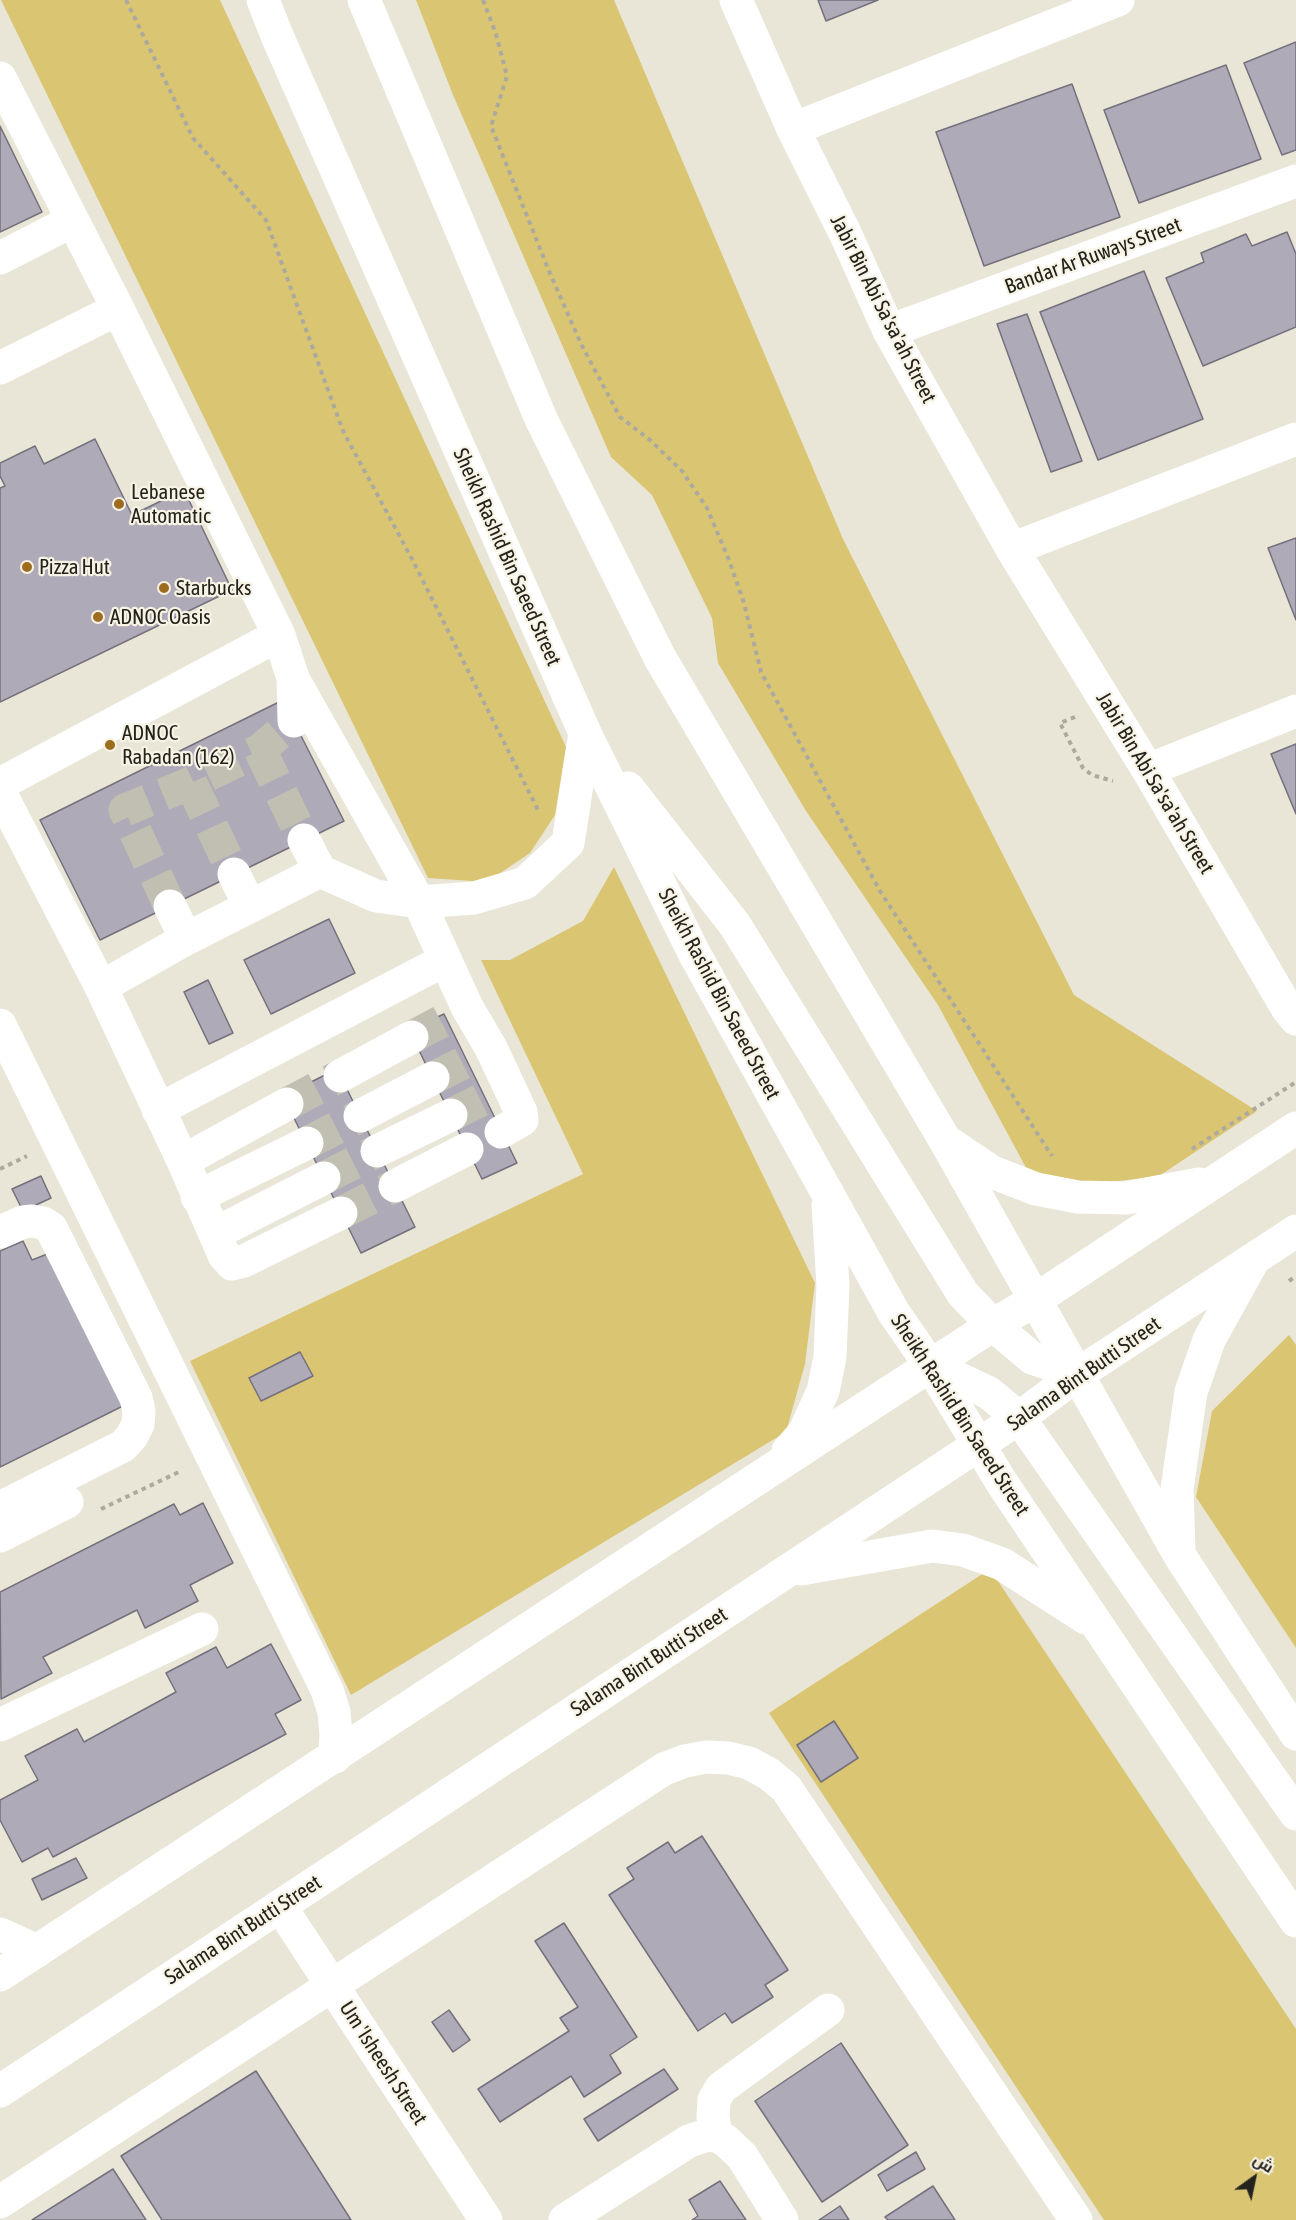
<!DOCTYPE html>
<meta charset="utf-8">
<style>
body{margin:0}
#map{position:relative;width:1296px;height:2220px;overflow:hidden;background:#e9e6d7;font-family:"Asap Condensed",Cairo,sans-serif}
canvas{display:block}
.north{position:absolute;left:1224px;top:2148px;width:60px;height:60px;-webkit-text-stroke:4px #f7f3e5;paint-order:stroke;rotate:33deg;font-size:16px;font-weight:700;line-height:24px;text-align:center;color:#23221d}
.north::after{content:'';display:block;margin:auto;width:21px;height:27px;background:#23221d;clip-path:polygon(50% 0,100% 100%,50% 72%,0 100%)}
</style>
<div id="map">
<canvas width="1296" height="2220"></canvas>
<div class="north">ش</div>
</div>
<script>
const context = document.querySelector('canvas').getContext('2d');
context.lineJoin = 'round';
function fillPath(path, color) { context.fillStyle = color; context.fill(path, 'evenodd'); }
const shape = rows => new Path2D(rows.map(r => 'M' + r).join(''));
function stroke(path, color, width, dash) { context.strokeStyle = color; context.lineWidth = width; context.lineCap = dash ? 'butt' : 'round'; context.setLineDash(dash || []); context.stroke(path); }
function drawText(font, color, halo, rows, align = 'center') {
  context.font = font + ' "Asap Condensed",sans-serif'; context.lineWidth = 4.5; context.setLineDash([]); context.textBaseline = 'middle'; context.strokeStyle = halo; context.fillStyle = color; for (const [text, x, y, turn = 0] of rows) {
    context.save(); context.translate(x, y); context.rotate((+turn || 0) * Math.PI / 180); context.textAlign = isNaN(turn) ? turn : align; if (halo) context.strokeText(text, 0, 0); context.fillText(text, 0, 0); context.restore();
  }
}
const green = shape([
 [1,0,220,0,566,747,555,815,530,853,487,882,428,878],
 [416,0,614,0,843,539,1074,995,1257,1111,1159,1176,1062,1188,1030,1175,938,1005,806,811,718,663,712,618,652,495,611,457,453,95],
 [614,867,815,1283,805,1364,786,1432,351,1695,190,1361,583,1174,481,960,510,960,583,921],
 [1289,1335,1296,1345,1296,1648,1196,1497,1212,1411],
 [990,1569,1296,2029,1296,2220,1104,2220,769,1713]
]);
const building = shape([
 [818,0,878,0,826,21,818,0],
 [1296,42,1296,150,1282,155,1244,63,1296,42],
 [1226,65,1261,159,1139,203,1104,110,1226,65],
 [1072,84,1120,217,984,266,936,132,1072,84],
 [0,126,42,212,0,232,0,126],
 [1287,232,1296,254,1296,327,1203,366,1166,278,1204,262,1201,253,1246,234,1252,246,1287,232],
 [1144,271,1203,419,1098,460,1040,312,1144,271],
 [1027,314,1082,461,1051,472,997,324,1027,314],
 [95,439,132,515,184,490,232,590,0,702,0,488,5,486,0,476,0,463,35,446,44,464,95,439],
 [1296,538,1296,620,1268,548,1296,538],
 [283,700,344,821,100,940,40,820,283,700],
 [1296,744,1296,814,1271,754,1296,744],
 [329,919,355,973,271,1014,244,960,329,919],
 [208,980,233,1033,209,1044,184,992,208,980],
 [444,1014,517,1163,482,1179,409,1030,444,1014],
 [337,1069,415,1227,361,1253,283,1096,337,1069],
 [41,1176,51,1198,23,1211,12,1189,41,1176],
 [23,1241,32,1260,55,1251,127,1404,0,1467,0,1251,23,1241],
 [300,1352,313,1376,261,1401,249,1378,300,1352],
 [203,1503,233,1563,190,1585,198,1601,145,1628,137,1610,43,1657,52,1673,1,1699,0,1592,174,1504,180,1515,203,1503],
 [271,1644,301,1700,275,1714,286,1734,53,1857,48,1848,22,1862,0,1820,0,1800,38,1780,25,1756,77,1729,84,1742,176,1692,166,1673,216,1647,227,1668,271,1644],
 [834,1721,858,1758,821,1782,797,1745,834,1721],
 [702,1836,788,1970,765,1985,773,1997,732,2023,725,2013,698,2031,609,1895,634,1879,627,1868,668,1842,675,1853,702,1836],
 [76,1858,87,1878,42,1900,32,1879,76,1858],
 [564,1923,637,2037,610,2055,621,2073,584,2097,571,2076,500,2122,478,2089,569,2031,560,2018,578,2007,535,1941,564,1923],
 [449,2010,470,2040,453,2052,432,2022,449,2010],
 [841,2043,908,2145,822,2202,755,2101,841,2043],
 [664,2069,678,2089,598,2141,584,2119,664,2069],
 [256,2071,351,2220,162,2220,121,2156,256,2071],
 [916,2152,925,2169,887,2191,878,2175,916,2152],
 [113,2169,146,2220,32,2220,113,2169],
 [720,2181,746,2220,692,2220,698,2216,689,2200,720,2181],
 [933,2186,955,2220,888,2220,885,2217,933,2186],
 [840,2206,849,2220,819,2220,840,2206]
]);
const minorTunnel = shape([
 [260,750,304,840],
 [191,783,234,874],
 [170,906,125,810,191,783,260,750,294,721],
 [412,1037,446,1019],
 [433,1078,467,1061],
 [287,1104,340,1076],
 [451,1115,485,1098],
 [307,1143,360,1116],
 [324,1178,377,1151],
 [341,1213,395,1186]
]);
const path = shape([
 [126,0,193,138,266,220,343,431,412,559,538,810],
 [483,0,496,34,507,76,491,126,549,271,582,346,620,417,650,440,682,471,707,508,729,560,744,603,761,672,880,891,1052,1156],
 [1075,717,1060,723,1083,768,1092,775,1113,781],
 [1192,1149,1296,1082],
 [0,1169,27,1156],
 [1289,1281,1296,1276],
 [101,1509,181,1471]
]);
const minor = shape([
 [736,0,793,129,846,235,889,331,1012,549,1148,770,1287,1008,1296,1019],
 [0,78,118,309,279,635,293,678,294,721],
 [793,129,1118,0],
 [0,258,72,221],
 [889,331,1296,181],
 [0,368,118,309],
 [1012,549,1296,439],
 [295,682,419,902,467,1007,491,1048,521,1112,522,1120,501,1132],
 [1148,770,1296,711],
 [0,784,279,635],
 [0,792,101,987,183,1161,224,1255,232,1264,244,1261,341,1213],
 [304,840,320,871,376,896,419,902,474,898,525,883,568,843,585,733],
 [234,874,250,907],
 [170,906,186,939],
 [101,987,186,939,320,871],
 [0,1025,327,1690,334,1712,336,1734,335,1757],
 [340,1076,412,1037],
 [158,1110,445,960],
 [360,1116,433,1078],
 [377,1151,451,1115],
 [183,1161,287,1104],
 [395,1186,467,1149],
 [197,1197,307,1143],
 [0,1232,23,1222,32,1221,43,1223,51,1228,136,1398,139,1411,138,1424,132,1436,123,1446,0,1508],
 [216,1233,324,1178],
 [0,1536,67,1502],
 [0,1725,202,1629],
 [280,1906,486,2220],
 [0,1934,37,1951],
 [716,2135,713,2116,714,2100,721,2088,828,2010],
 [0,2202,664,1769,685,1761,706,1757,728,1758,749,1763,769,1774,786,1788,1076,2220],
 [565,2220,689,2141,704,2136,716,2135,726,2141,742,2156,782,2220]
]);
const major = shape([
 [263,0,278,38,585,733,694,953,894,1313,930,1365,1002,1483,1296,1921],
 [364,0,542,421,660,658,946,1142,1180,1556,1296,1734],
 [628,788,735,925,963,1294,993,1325,1032,1358,1078,1374],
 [952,1145,992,1172,1036,1189,1078,1197,1126,1198,1199,1184],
 [930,1365,989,1393,1019,1418,1296,1814],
 [788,1451,804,1433,823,1391,830,1357,833,1285,828,1205],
 [1179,1551,1177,1489,1191,1392,1209,1340,1250,1266],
 [801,1569,932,1546,963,1550,1002,1564,1086,1618],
 [0,1975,879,1399,993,1325,1035,1300,1296,1128],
 [0,2091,1019,1418,1078,1374,1296,1231]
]);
const markers = [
 [119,504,6,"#9d6c1f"],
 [27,567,6,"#9d6c1f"],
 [164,588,6,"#9d6c1f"],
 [98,617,6,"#9d6c1f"],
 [110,745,6,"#9d6c1f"]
];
const streetNames = [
 ["Bandar Ar Ruways Street",1093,256,-20],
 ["Jabir Bin Abi Sa'sa'ah Street",883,309,63],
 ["Sheikh Rashid Bin Saeed Street",507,557,66],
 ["Jabir Bin Abi Sa'sa'ah Street",1155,783,59],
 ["Sheikh Rashid Bin Saeed Street",719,994,62],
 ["Salama Bint Butti Street",1084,1374,-35],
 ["Sheikh Rashid Bin Saeed Street",960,1415,57],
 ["Salama Bint Butti Street",649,1662,-33],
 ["Salama Bint Butti Street",243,1930,-33],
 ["Um 'Isheesh Street",383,2063,57]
];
const poiNames = [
 ["Lebanese",131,492],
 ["Automatic",131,516],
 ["Pizza Hut",39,567],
 ["Starbucks",176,588],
 ["ADNOC Oasis",110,617],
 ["ADNOC",122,733],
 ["Rabadan (162)",122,757]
];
fillPath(green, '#dac573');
fillPath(building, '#afaab7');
stroke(building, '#74707c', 1.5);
stroke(minorTunnel, '#c1bfb2', 33, [33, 16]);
stroke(path, '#acaa9e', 4, [4.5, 4.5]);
stroke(minor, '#fff', 33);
stroke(major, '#fff', 33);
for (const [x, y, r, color] of markers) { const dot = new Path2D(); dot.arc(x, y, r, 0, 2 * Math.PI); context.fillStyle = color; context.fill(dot); stroke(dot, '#f7f3e5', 2); }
drawText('21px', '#23221d', '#f7f3e5', streetNames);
drawText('21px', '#23221d', '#f7f3e5', poiNames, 'left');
</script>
